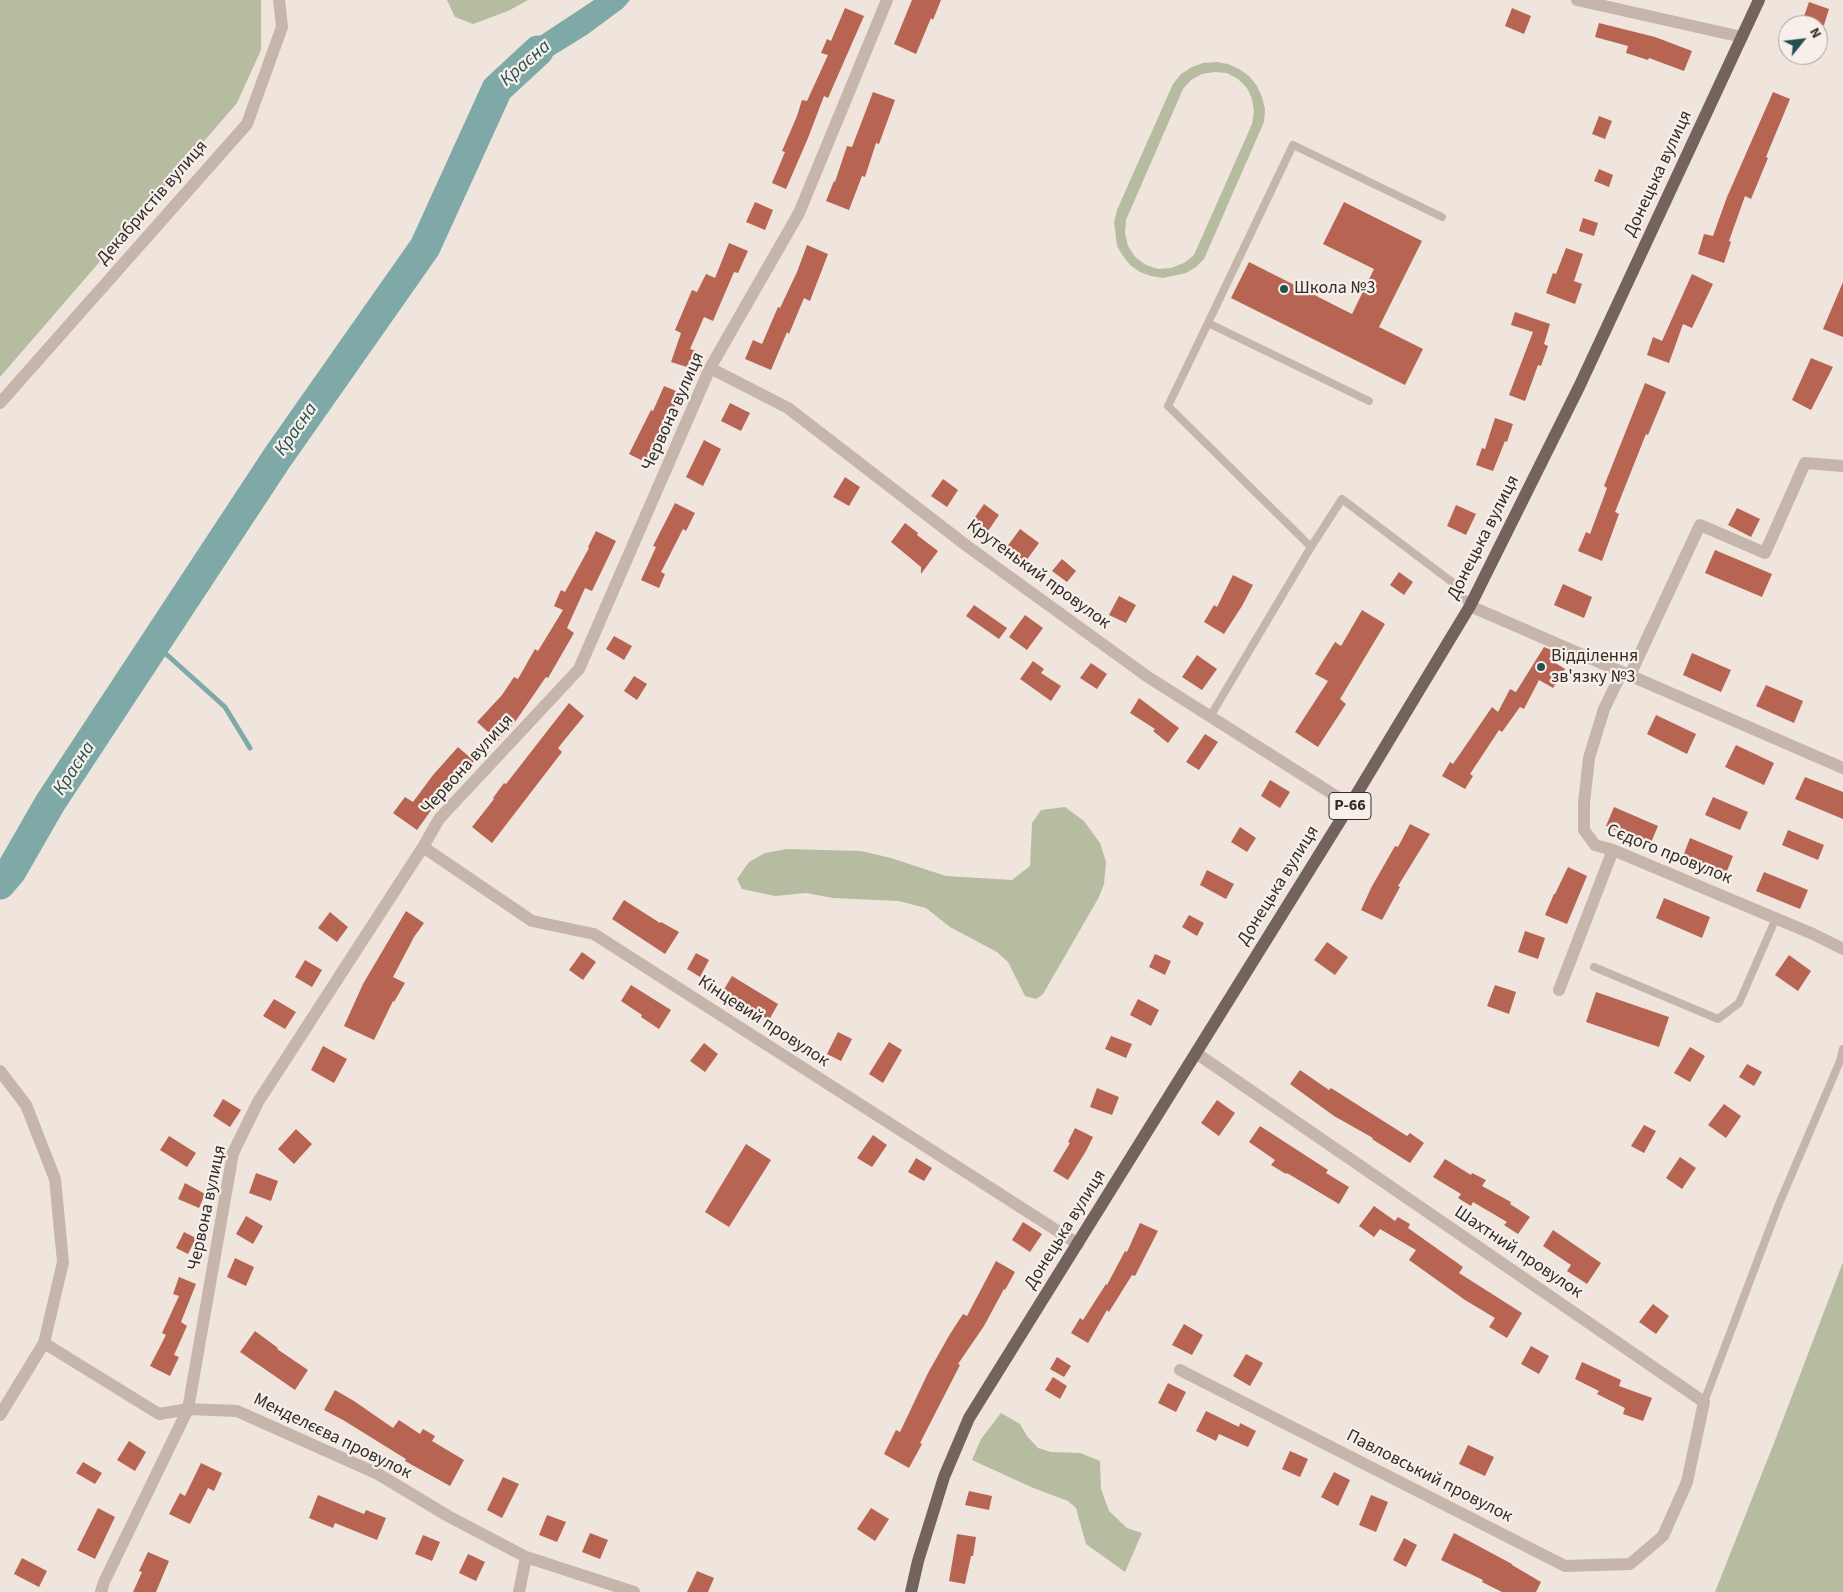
<!DOCTYPE html>
<meta charset="utf-8">
<style>
body{margin:0}
#map{position:relative;width:1843px;height:1592px;overflow:hidden;background:#efe5dd;font-family:"Source Sans 3",sans-serif}
canvas{display:block}
.north{position:absolute;left:1778px;top:15px;width:50px;height:50px;box-sizing:border-box;background:#f7efe9;border:1px solid #a9a19c;border-radius:50%;rotate:61deg;font-size:14px;font-weight:700;line-height:20px;text-align:center;color:#342c29}
.north::after{content:'';display:block;margin:auto;width:18px;height:22px;background:#235150;clip-path:polygon(50% 0,100% 100%,50% 72%,0 100%)}
</style>
<div id="map">
<canvas width="1843" height="1592"></canvas>
<div class="north">N</div>
</div>
<script>
const context = document.querySelector('canvas').getContext('2d');
context.lineJoin = 'round';
function fillPath(path, color) { context.fillStyle = color; context.fill(path, 'evenodd'); }
const shape = rows => new Path2D(rows.map(r => 'M' + r).join(''));
function stroke(path, color, width, dash) { context.strokeStyle = color; context.lineWidth = width; context.lineCap = dash ? 'butt' : 'round'; context.setLineDash(dash || []); context.stroke(path); }
function drawText(font, color, halo, rows, align = 'center') {
  context.font = font + ' "Source Sans 3",sans-serif'; context.lineWidth = 4.5; context.setLineDash([]); context.textBaseline = 'middle'; context.strokeStyle = halo; context.fillStyle = color; for (const [text, x, y, turn = 0] of rows) {
    context.save(); context.translate(x, y); context.rotate((+turn || 0) * Math.PI / 180); context.textAlign = isNaN(turn) ? turn : align; if (halo) context.strokeText(text, 0, 0); context.fillText(text, 0, 0); context.restore();
  }
}
const green = shape([
 [0,0,261,0,261,50,237,103,0,377],
 [447,0,528,0,508,11,473,24,455,17],
 [1216,62,1228,64,1239,69,1249,76,1257,86,1262,97,1265,109,1264,122,1204,259,1196,267,1186,273,1163,278,1151,276,1140,272,1130,265,1123,256,1117,246,1114,222,1117,210,1173,84,1181,74,1192,67,1203,63],
 [1214,72,1227,73,1238,79,1247,88,1252,99,1254,111,1252,124,1194,255,1184,263,1171,268,1158,269,1146,265,1135,257,1128,246,1125,233,1126,220,1183,89,1191,80,1202,74],
 [1065,807,1084,821,1100,843,1106,862,1104,884,1099,897,1043,994,1036,999,1025,996,1008,962,997,952,950,927,926,908,899,901,833,898,806,893,775,896,742,889,737,879,749,862,765,853,787,849,861,851,891,858,946,876,1012,880,1030,866,1032,823,1041,810],
 [1843,1262,1843,1592,1715,1592,1774,1443],
 [1001,1413,1020,1424,1027,1436,1038,1448,1051,1452,1080,1453,1100,1461,1101,1489,1109,1511,1127,1528,1142,1533,1125,1572,1086,1544,1076,1508,1068,1501,1031,1487,972,1460,981,1439]
]);
const water = shape([
 [594,0,630,0,623,8,588,34,551,57,514,88,498,72,520,49]
]);
const stream = shape([
 [155,644,225,707,250,748]
]);
const river = shape([
 [0,884,11,871,50,803,277,458,425,247,497,89,538,51]
]);
const building = shape([
 [912,0,941,0,933,20,931,18,916,54,894,44],
 [1809,2,1829,9,1824,25,1801,25],
 [845,8,864,16,828,98,824,96,808,138,786,189,772,183,785,152,782,151,797,116,802,100,807,101,828,55,821,53,827,39,831,41],
 [1512,8,1531,16,1524,34,1505,26],
 [1599,23,1655,37,1692,51,1684,71,1649,58,1648,60,1626,53,1628,46,1595,37],
 [873,92,895,100,879,144,876,143,865,177,862,176,849,210,826,201,834,181,835,182,847,146,852,147],
 [1773,92,1790,99,1766,157,1768,158,1751,199,1745,196,1729,241,1731,242,1724,263,1698,254,1704,234,1713,236,1727,197],
 [1599,116,1612,121,1605,139,1592,134],
 [1599,169,1613,175,1609,187,1594,181],
 [755,202,773,210,765,230,746,222],
 [1344,202,1422,241,1379,327,1423,349,1405,385,1231,298,1249,262,1352,314,1374,269,1323,244],
 [1583,218,1598,223,1594,236,1579,231],
 [729,243,748,251,738,273,734,272,713,321,704,317,690,349,696,351,690,368,671,362,681,333,675,330,692,290,697,292,706,274,715,278],
 [807,245,828,254,810,301,804,298,789,334,787,332,771,370,745,359,753,340,762,344,778,307,780,308,797,272],
 [1566,248,1583,254,1574,281,1582,284,1575,304,1546,293,1553,273,1556,274],
 [1692,274,1713,284,1692,328,1683,324,1669,363,1647,355,1653,337,1662,341],
 [1843,282,1843,337,1823,329],
 [1515,312,1550,324,1544,344,1548,346,1541,366,1538,365,1525,401,1509,395,1533,332,1511,325],
 [1811,358,1833,367,1811,410,1792,400],
 [1645,383,1666,392,1648,435,1646,434,1615,512,1619,514,1602,561,1578,551,1586,532,1590,534,1607,488,1604,486],
 [664,386,681,393,647,463,629,454,651,410,653,411],
 [730,403,750,413,741,431,721,421],
 [1495,418,1513,424,1507,442,1505,441,1493,471,1476,465,1482,448,1485,449],
 [704,440,721,449,703,486,686,477],
 [845,477,860,487,849,506,833,497],
 [943,479,958,490,947,507,931,496],
 [675,503,695,513,686,531,683,529,661,572,665,574,659,588,641,580,656,547,653,546],
 [984,504,999,515,988,531,973,520],
 [1456,505,1476,514,1466,535,1447,526],
 [1737,508,1760,519,1751,537,1728,525],
 [905,523,918,533,917,535,938,551,921,574,921,567,891,542],
 [1020,529,1039,543,1023,565,1004,551],
 [596,531,616,541,592,591,585,588,567,628,574,633,548,678,546,677,515,722,498,741,477,722,502,695,514,677,518,679,535,649,538,651,563,610,554,606,561,590,565,592,589,548,588,547],
 [1715,550,1772,574,1762,597,1705,573],
 [1062,559,1076,571,1067,582,1052,571],
 [1399,572,1413,582,1404,595,1390,585],
 [1233,575,1253,585,1242,606,1224,634,1204,622,1214,605,1217,607],
 [1563,584,1592,597,1584,618,1554,605],
 [1119,596,1136,605,1126,623,1109,615],
 [974,605,1007,628,999,639,966,616],
 [1362,610,1385,624,1340,699,1346,704,1318,747,1295,732,1328,681,1315,674,1335,642,1341,646],
 [1025,615,1043,628,1027,650,1009,637],
 [614,636,632,646,624,660,606,649],
 [1544,647,1554,651,1549,659,1565,669,1553,688,1539,680,1524,709,1520,707,1502,732,1499,730,1470,774,1473,776,1465,789,1442,776,1450,762,1453,764,1492,707,1498,712,1510,689,1516,692],
 [1692,653,1731,670,1721,692,1683,675],
 [1197,655,1217,669,1202,690,1182,677],
 [1033,661,1044,669,1041,673,1061,686,1051,701,1020,679],
 [1091,663,1107,674,1097,689,1080,678],
 [634,676,647,684,637,700,624,691],
 [1766,685,1803,701,1794,723,1756,706],
 [1139,698,1179,728,1168,743,1153,731,1155,729,1130,713],
 [569,703,584,716,558,748,562,752,492,843,472,827,494,799,493,798,504,783,506,784],
 [1656,715,1696,734,1687,754,1647,734],
 [1205,734,1218,742,1199,770,1186,762],
 [1736,745,1774,763,1764,785,1725,767],
 [458,747,474,761,461,777,457,774,417,830,393,813,405,797,413,802,433,775],
 [1805,777,1843,792,1843,819,1795,799],
 [1270,780,1290,792,1280,808,1261,796],
 [1713,797,1748,812,1740,830,1705,815],
 [1614,807,1658,826,1650,845,1606,826],
 [1410,824,1430,834,1398,886,1400,887,1382,920,1361,910,1371,888,1395,846,1398,847],
 [1240,827,1256,838,1247,852,1231,842],
 [1788,830,1824,845,1818,860,1782,845],
 [1690,838,1733,856,1725,876,1682,859],
 [1568,867,1587,876,1567,924,1545,915,1554,894,1555,894],
 [1207,870,1234,884,1226,899,1200,885],
 [1764,872,1808,890,1800,909,1756,891],
 [1664,898,1710,917,1702,938,1656,918],
 [624,900,660,923,661,922,679,932,665,954,612,919],
 [406,911,424,923,414,937,393,977,405,983,394,1002,393,1001,374,1040,344,1026,363,984],
 [330,912,348,927,337,942,318,928],
 [1189,915,1204,923,1197,936,1182,927],
 [1525,931,1545,938,1538,959,1518,952],
 [1327,942,1348,957,1335,975,1314,960],
 [582,952,596,962,583,980,569,970],
 [696,953,709,960,700,977,687,969],
 [1155,954,1171,961,1165,975,1149,967],
 [1789,955,1811,971,1798,991,1775,975],
 [305,960,322,970,312,987,295,977],
 [732,976,778,1004,769,1020,723,991],
 [631,985,671,1010,659,1029,641,1017,642,1015,621,1001],
 [1495,985,1516,992,1509,1014,1487,1006],
 [1596,992,1669,1017,1659,1047,1586,1022],
 [274,999,296,1012,285,1029,263,1016],
 [1138,999,1159,1010,1151,1026,1130,1015],
 [838,1032,852,1039,841,1061,827,1054],
 [1111,1036,1132,1044,1126,1058,1105,1049],
 [889,1042,902,1050,883,1083,869,1074],
 [704,1043,718,1054,705,1072,690,1061],
 [323,1046,347,1059,334,1083,311,1070],
 [1690,1047,1705,1056,1690,1082,1674,1073],
 [1747,1064,1762,1072,1754,1086,1739,1077],
 [1300,1070,1329,1090,1331,1088,1407,1136,1410,1133,1424,1143,1410,1163,1372,1139,1373,1138,1334,1116,1290,1084],
 [1097,1088,1119,1097,1112,1115,1090,1107],
 [223,1099,241,1110,230,1127,213,1116],
 [1217,1100,1235,1113,1219,1136,1201,1123],
 [1724,1104,1741,1116,1726,1138,1708,1125],
 [1644,1125,1656,1131,1644,1153,1631,1146],
 [1260,1126,1328,1170,1326,1173,1349,1187,1339,1204,1287,1173,1286,1174,1271,1165,1275,1160,1249,1142],
 [1075,1128,1093,1137,1086,1151,1068,1180,1053,1171,1070,1143,1068,1142],
 [296,1129,312,1144,294,1164,278,1149],
 [873,1135,887,1145,872,1167,857,1158],
 [169,1136,196,1153,187,1167,160,1150],
 [746,1144,771,1160,729,1227,705,1212],
 [1680,1157,1696,1168,1682,1189,1666,1178],
 [916,1158,932,1168,924,1181,908,1172],
 [1445,1159,1471,1175,1472,1173,1486,1180,1482,1186,1511,1202,1510,1204,1530,1217,1518,1234,1504,1225,1507,1222,1473,1202,1471,1206,1458,1198,1461,1194,1433,1177],
 [256,1173,278,1181,271,1201,249,1193],
 [185,1183,205,1194,199,1208,178,1199],
 [1374,1206,1395,1221,1398,1217,1410,1224,1408,1228,1463,1267,1459,1273,1522,1313,1507,1338,1489,1327,1495,1318,1465,1300,1409,1260,1416,1250,1380,1229,1374,1237,1359,1226],
 [246,1216,263,1226,253,1244,236,1234],
 [1023,1222,1042,1234,1030,1252,1012,1240],
 [1140,1223,1158,1231,1135,1276,1132,1275,1109,1312,1107,1310,1088,1343,1071,1333,1080,1318,1083,1320,1106,1284,1107,1285,1125,1251,1127,1252],
 [1553,1230,1601,1263,1587,1284,1567,1271,1571,1265,1543,1246],
 [184,1232,196,1238,188,1254,176,1248],
 [235,1258,254,1267,246,1286,227,1277],
 [996,1261,1015,1272,1005,1290,1004,1289,984,1326,958,1364,960,1365,920,1443,922,1444,909,1468,884,1454,896,1430,900,1432,928,1373,950,1334,963,1314,967,1316],
 [179,1277,196,1284,181,1322,187,1326,174,1355,179,1357,170,1376,150,1366,166,1335,162,1333,179,1296,173,1294],
 [1653,1304,1669,1316,1656,1334,1639,1322],
 [1184,1324,1203,1335,1192,1355,1172,1345],
 [255,1331,278,1348,277,1349,308,1370,295,1390,240,1352],
 [1531,1346,1549,1356,1539,1374,1521,1364],
 [1246,1354,1263,1363,1250,1386,1233,1376],
 [1057,1357,1071,1366,1064,1377,1050,1369],
 [1582,1362,1621,1380,1619,1386,1652,1398,1643,1421,1623,1414,1625,1408,1597,1394,1599,1391,1575,1379],
 [1053,1377,1067,1386,1060,1399,1045,1390],
 [1168,1383,1186,1392,1176,1412,1158,1403],
 [335,1390,354,1401,393,1428,399,1420,420,1434,423,1429,435,1436,432,1441,464,1460,450,1486,405,1461,406,1459,343,1420,324,1410],
 [1206,1411,1239,1427,1240,1423,1256,1431,1248,1447,1219,1434,1216,1441,1196,1431],
 [129,1441,146,1452,135,1471,117,1460],
 [1468,1445,1494,1457,1485,1476,1459,1464],
 [1290,1451,1308,1459,1300,1477,1282,1469],
 [83,1462,102,1473,95,1484,76,1473],
 [201,1463,222,1473,214,1491,208,1488,190,1524,169,1514,180,1493,185,1496],
 [1334,1472,1350,1480,1338,1506,1321,1497],
 [503,1477,519,1484,502,1518,487,1510],
 [969,1491,992,1496,989,1510,965,1505],
 [318,1495,364,1514,366,1510,386,1518,377,1540,335,1523,333,1528,309,1518],
 [1371,1495,1388,1502,1376,1532,1359,1525],
 [98,1508,115,1517,95,1559,77,1550],
 [871,1508,889,1519,875,1541,857,1529],
 [547,1515,566,1522,557,1542,539,1535],
 [590,1533,608,1540,600,1559,582,1552],
 [1454,1533,1512,1564,1512,1565,1541,1582,1536,1592,1502,1592,1482,1582,1483,1580,1441,1560],
 [957,1534,976,1537,973,1556,971,1556,965,1584,949,1581],
 [423,1535,440,1542,432,1561,415,1554],
 [1404,1538,1417,1545,1406,1567,1393,1560],
 [148,1552,169,1561,156,1592,133,1592,142,1572,139,1571],
 [468,1554,485,1562,476,1581,459,1573],
 [22,1558,47,1571,39,1587,14,1574],
 [697,1571,714,1578,708,1592,687,1592]
]);
const service = shape([
 [1208,323,1293,145,1442,217],
 [1311,547,1342,499,1452,582,1470,606],
 [1211,715,1311,547,1168,406,1208,323,1369,401],
 [1594,967,1718,1019,1739,1003,1776,918],
 [1704,1402,1779,1204,1840,1061,1843,1049]
]);
const minor = shape([
 [1577,0,1742,37],
 [710,368,788,408,967,546,1148,677,1350,805],
 [1470,606,1843,768],
 [1622,672,1604,709,1589,758,1584,803,1584,830,1595,845,1613,850,1813,934,1843,949],
 [1630,675,1700,525,1765,553,1805,463,1843,466],
 [423,847,532,921,594,934,1078,1244],
 [1559,990,1613,850],
 [44,1343,159,1414,188,1409,237,1411,378,1474,448,1516,526,1557,634,1592],
 [1180,1370,1565,1566,1630,1564,1663,1536,1687,1482,1704,1402,1196,1053],
 [101,1592,104,1582,188,1409,233,1153,258,1102,423,847,439,819,579,669,710,368,799,213,887,0],
 [519,1592,526,1557]
]);
const tertiary = shape([
 [0,403,247,124,282,27,279,0],
 [0,1071,26,1105,55,1179,63,1262,44,1343,0,1415]
]);
const primary = shape([
 [911,1592,918,1561,944,1477,969,1418,1350,805,1470,606,1579,387,1759,0]
]);
const markers = [
 [1284,289,5,"#235150"],
 [1541,667,5,"#235150"]
];
const shields = [
 [1350,806,42]
];
const shieldNames = [
 ["Р-66",1350,806]
];
const streetNames = [
 ["Донецька вулиця",1659,174,-65],
 ["Декабристів вулиця",153,203,-49],
 ["Червона вулиця",674,412,-66],
 ["Донецька вулиця",1484,538,-63],
 ["Крутенький провулок",1038,575,36],
 ["Червона вулиця",468,765,-48],
 ["Сєдого провулок",1669,855,22],
 ["Донецька вулиця",1279,886,-58],
 ["Кінцевий провулок",763,1022,33],
 ["Червона вулиця",208,1208,-78],
 ["Донецька вулиця",1066,1230,-58],
 ["Шахтний провулок",1518,1253,34],
 ["Менделєєва провулок",332,1437,26],
 ["Павловський провулок",1429,1477,27]
];
const poiNames = [
 ["Школа №3",1294,289],
 ["Відділення",1551,657],
 ["зв'язку №3",1551,678]
];
const waterNames = [
 ["Красна",526,64,-41],
 ["Красна",297,430,-55],
 ["Красна",75,769,-57]
];
fillPath(green, '#b5bc9f');
fillPath(water, '#7fa9a7');
stroke(stream, '#7fa9a7', 5);
stroke(river, '#7fa9a7', 31);
fillPath(building, '#b76453');
stroke(service, '#c6b5aa', 8);
stroke(minor, '#c6b5aa', 12);
stroke(tertiary, '#c6b5aa', 12);
stroke(primary, '#74625c', 12);
for (const [x, y, r, color] of markers) { const dot = new Path2D(); dot.arc(x, y, r, 0, 2 * Math.PI); context.fillStyle = color; context.fill(dot); stroke(dot, '#f7efe9', 2); }
for (const [x, y, w] of shields) { const box = new Path2D(); box.roundRect(x - w / 2, y - 13.5, w, 27, 4); context.fillStyle = '#f7efe9'; context.fill(box); stroke(box, '#342c29', 1); }
drawText('bold 16px', '#342c29', null, shieldNames);
drawText('18px', '#342c29', '#f7efe9', streetNames);
drawText('18px', '#342c29', '#f7efe9', poiNames, 'left');
drawText('italic 19px', '#235150', '#f7efe9', waterNames);
</script>
